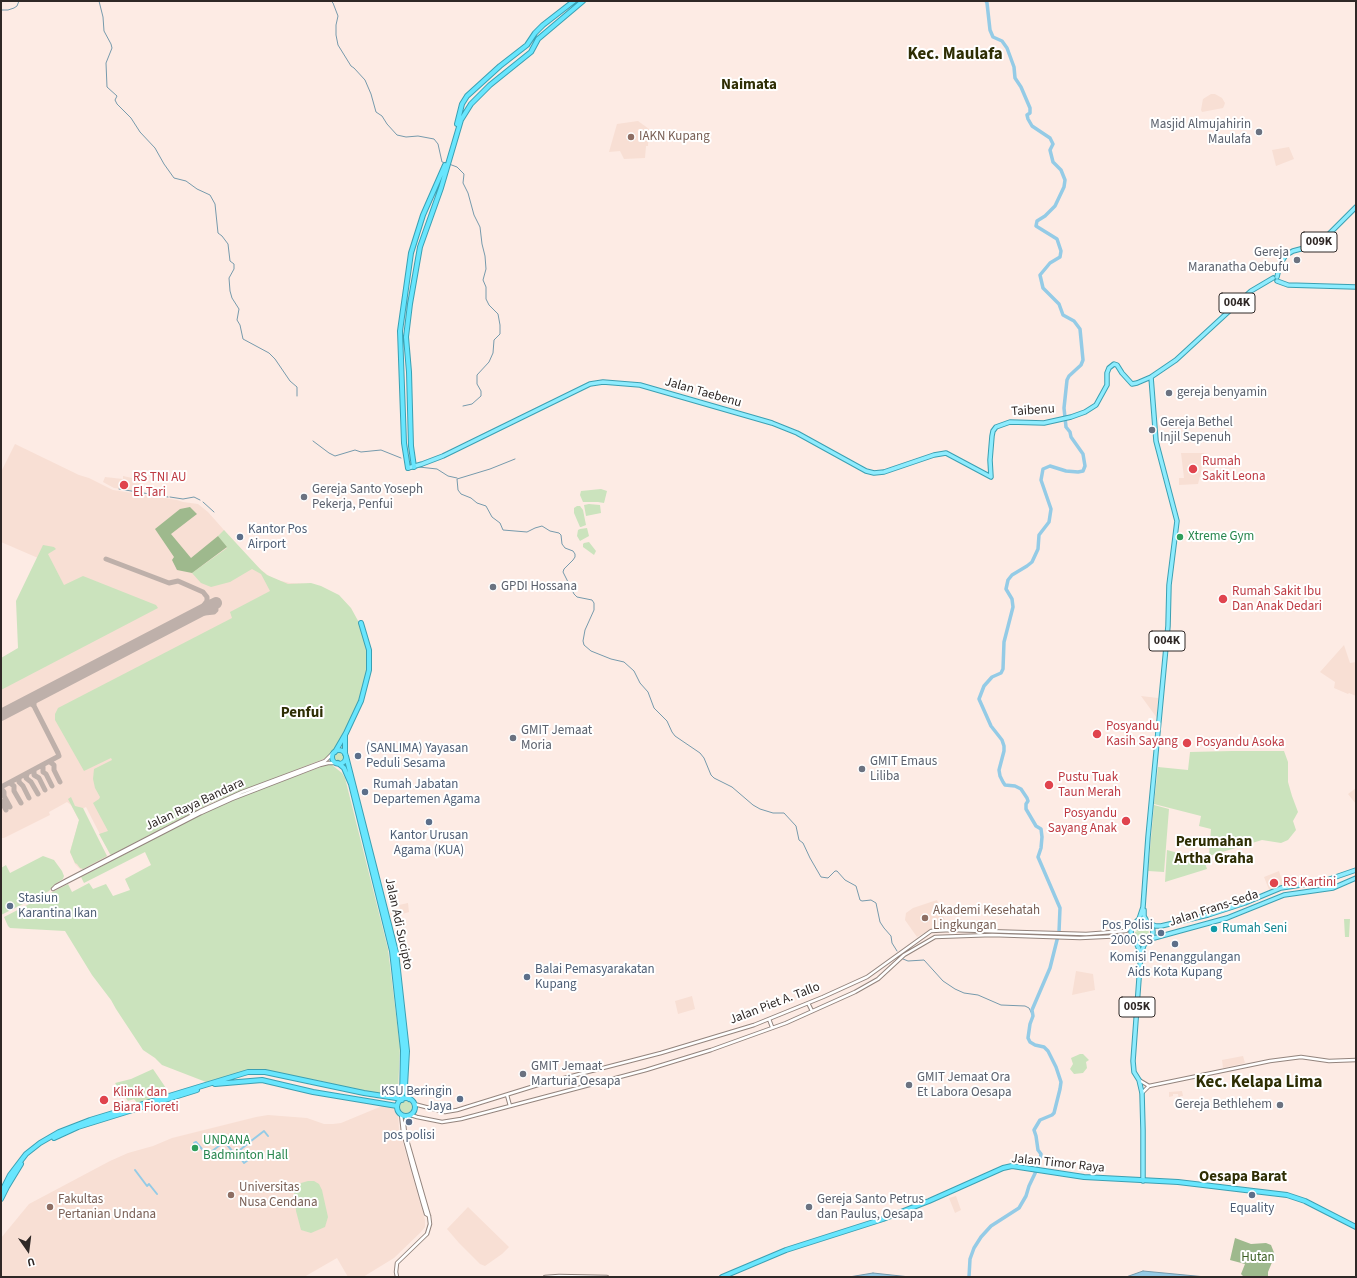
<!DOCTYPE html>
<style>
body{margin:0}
#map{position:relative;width:1357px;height:1278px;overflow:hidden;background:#fdebe4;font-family:"Source Sans 3",sans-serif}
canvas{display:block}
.frame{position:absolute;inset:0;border:2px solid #2f2826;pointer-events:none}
.north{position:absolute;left:8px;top:1230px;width:40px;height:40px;-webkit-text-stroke:3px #fff;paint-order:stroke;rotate:166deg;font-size:11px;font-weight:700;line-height:16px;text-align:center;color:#2f2826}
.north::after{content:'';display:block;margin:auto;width:14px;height:18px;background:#2f2826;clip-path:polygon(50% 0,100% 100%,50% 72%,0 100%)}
</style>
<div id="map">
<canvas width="1357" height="1278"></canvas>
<div class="frame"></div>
<div class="north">U</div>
</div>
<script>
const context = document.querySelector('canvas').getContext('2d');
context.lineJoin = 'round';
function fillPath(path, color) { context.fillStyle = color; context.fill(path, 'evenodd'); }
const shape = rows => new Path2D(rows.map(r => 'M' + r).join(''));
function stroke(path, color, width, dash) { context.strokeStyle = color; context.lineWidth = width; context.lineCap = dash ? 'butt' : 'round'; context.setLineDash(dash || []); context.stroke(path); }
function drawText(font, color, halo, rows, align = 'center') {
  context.font = font + ' "Source Sans 3",sans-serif'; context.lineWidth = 4; context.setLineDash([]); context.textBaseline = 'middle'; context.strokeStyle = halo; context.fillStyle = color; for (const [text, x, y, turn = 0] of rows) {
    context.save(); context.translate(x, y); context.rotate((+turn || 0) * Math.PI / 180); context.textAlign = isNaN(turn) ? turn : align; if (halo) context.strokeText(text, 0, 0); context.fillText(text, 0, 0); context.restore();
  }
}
const built = shape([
 [1211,94,1215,94,1222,98,1225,103,1224,106,1223,108,1202,112,1201,110,1203,99],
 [638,121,649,129,648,146,646,146,645,158,624,159,620,151,609,152,617,124],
 [1289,147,1294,159,1276,166,1272,150],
 [15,444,79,475,89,478,113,490,177,500,183,502,198,504,208,512,254,564,269,576,277,580,290,583,314,584,364,637,368,654,361,693,337,745,327,758,217,800,112,855,110,854,86,807,82,809,107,856,106,858,81,870,75,864,70,852,79,820,71,805,67,802,49,812,50,815,4,838,1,838,1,659,19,649,38,558,1,542,1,472],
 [1181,453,1204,453,1201,472,1198,484,1179,485,1179,478,1184,478],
 [123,476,141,480,139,491,114,488,103,482,105,477,123,479],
 [1344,645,1350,663,1356,662,1356,696,1349,693,1348,694,1334,688,1335,682,1320,672],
 [1141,696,1158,698,1157,718],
 [1356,788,1356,804,1348,794],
 [1279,871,1284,887,1270,892,1264,877],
 [937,900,947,926,930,930,917,937,905,920,906,913,913,908],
 [408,903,409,912,402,914,399,905],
 [1076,971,1093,974,1095,990,1072,995],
 [692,996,695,1009,678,1014,675,1001],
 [1243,1056,1245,1063,1223,1068,1222,1060],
 [1182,1091,1183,1096,1180,1096,1181,1100,1179,1100,1178,1094,1173,1094,1173,1096,1169,1097,1169,1092],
 [382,1106,392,1106,398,1114,399,1129,425,1220,425,1227,421,1232,394,1258,363,1277,348,1277,337,1258,304,1277,1,1277,1,1238,29,1204,110,1161,128,1153,153,1146,172,1138,256,1117,268,1115,307,1118,324,1124,333,1124,341,1123],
 [956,1196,961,1210,955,1213,949,1198],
 [468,1207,509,1247,502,1254,485,1266,480,1264,459,1243,447,1229]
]);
const green = shape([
 [601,489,607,491,604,503,598,502,583,502,580,495,581,491],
 [589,504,600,505,601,513,586,516,584,505],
 [577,506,580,506,583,510,586,525,581,527,580,527,574,513,574,508],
 [587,528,589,536,580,541,577,536,578,530,580,529],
 [224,530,261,570,267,575,288,584,311,583,321,586,339,595,351,608,362,628,367,653,368,665,360,698,341,739,334,750,326,758,211,803,111,855,110,854,99,834,108,831,93,803,99,799,100,797,95,788,93,779,94,769,112,760,111,758,84,771,55,720,55,714,58,708,232,618,230,612,270,591,261,574,252,569,230,582,211,587,201,583,192,573,227,548,218,536],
 [589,542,596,551,594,555,583,547,583,544,584,543],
 [43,545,54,547,56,549,48,554,64,585,83,576,156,605,158,608,1,690,1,658,18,648,16,601],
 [1232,751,1284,751,1288,762,1288,782,1292,796,1298,812,1293,821,1296,830,1288,840,1281,843,1262,840,1209,856,1211,829,1199,826,1201,816,1154,804,1158,767,1188,770,1190,752],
 '334 757a5 5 0 1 1 10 0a5 5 0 1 1-10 0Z',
 [326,765,332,765,342,773,345,778,388,949,400,1047,398,1092,396,1094,394,1095,367,1092,321,1081,286,1075,266,1070,252,1069,206,1082,162,1065,155,1058,143,1050,116,1009,111,1000,92,975,65,931,10,928,8,926,4,917,68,884,72,892,89,883,93,889,106,884,113,896,130,890,125,879,151,865,145,852,84,883,81,877,221,804],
 [71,797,75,806,83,808,107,856,83,869,80,868,77,864,75,863,70,852,79,820,68,799],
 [1154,805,1169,809,1164,872,1148,871],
 [1167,850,1204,860,1207,869,1165,882],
 [43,856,54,860,62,871,64,876,63,879,55,884,49,891,1,915,1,868,6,865,10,873],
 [1344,919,1350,919,1349,937,1345,937],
 [1143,924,1148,928,1149,934,1146,939,1139,939,1136,937,1135,933,1135,932,1138,931,1134,931,1137,926],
 [1080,1054,1083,1054,1089,1060,1086,1062,1087,1068,1083,1073,1074,1074,1070,1069,1073,1064,1071,1058],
 [153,1069,170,1094,138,1104,134,1099,128,1101,115,1083,131,1079],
 '400 1107a6 6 0 1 1 12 0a6 6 0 1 1-12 0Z',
 [308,1181,314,1181,319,1184,322,1190,328,1217,325,1227,311,1233,301,1230,296,1211,294,1192,296,1188,301,1183]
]);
const forest = shape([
 [190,507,197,514,171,534,191,558,218,536,227,547,192,573,177,570,172,560,174,557,155,529,180,509],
 [1235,1238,1251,1244,1266,1243,1271,1245,1275,1255,1268,1272,1268,1277,1244,1277,1241,1274,1245,1264,1230,1260]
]);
const water = shape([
 [1143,1271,1206,1277,1126,1277,1143,1271],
 [873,1273,910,1277,849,1277,873,1273]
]);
const stream = shape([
 [99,1,103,17,104,31,111,44,112,48,106,63,107,87,117,96,115,100,117,104,131,118,140,132,155,148,164,164,174,178,186,181,197,189,210,195,215,204,218,233,222,236,228,244,230,261,234,264,234,269,229,278,230,291,232,298,239,309,237,320,240,325,243,339,269,353,275,359,290,381,297,387,297,396],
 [331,1,333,3,338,16,336,25,336,35,338,45,351,66,354,68,365,80,371,94,376,112,382,116,387,124,397,135,406,137,418,136,434,139,438,144,442,162,446,163],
 [1,10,8,10,14,8,17,6,19,1],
 [449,164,457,167,464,174,463,183,468,193,474,215,480,227,482,244,485,256,486,269,483,280,486,287,486,299,489,305,498,314,500,325,500,334,494,340,493,353,489,362,477,375,477,384,481,391,481,396,472,404,463,406],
 [313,441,329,453,335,456,355,450,361,452,381,450,401,458],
 [515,459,490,469,457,479,458,490,461,494,471,498,477,503,486,506,492,517,500,523,503,530,527,532,535,528,542,526,550,531,559,533,561,535,562,544,565,548,573,551,575,554,575,557,573,560,564,569,563,572,574,594,577,597,592,600,594,603,594,610,585,630,583,641,584,645,591,651,611,659,624,662,634,671,640,683,648,692,654,708,667,721,672,732,675,736,700,753,704,758,711,775,714,778,732,787,753,805,760,809,773,813,784,813,796,826,799,840,803,843,810,858,821,877,828,878,835,871,837,871,845,880,856,886,860,900,862,901,871,900,876,903,880,922,884,928,891,936,892,943,897,951],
 [419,467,437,469,448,476,457,478],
 [119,489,168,497],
 [170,497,183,499,194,497,200,500],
 [203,502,214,512],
 [903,959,908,961,924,960,943,981,955,989,964,993,978,995,1001,1005,1025,1006,1029,1008,1033,1016]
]);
const canal = shape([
 [220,1136,237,1157,239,1156,244,1163,255,1155],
 [251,1141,264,1131,268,1136],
 [194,1143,196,1142,207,1155,224,1142],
 [235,1154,251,1141,249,1139],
 [135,1170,147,1186,149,1184,157,1194]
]);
const river = shape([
 [969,1277,970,1259,974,1248,981,1237,991,1226,1019,1208,1026,1196,1029,1186,1039,1165,1041,1154,1038,1150,1036,1136,1034,1130,1040,1120,1052,1115,1054,1113,1060,1089,1061,1082,1056,1067,1048,1051,1044,1047,1035,1045,1030,1042,1028,1038,1030,1024,1033,1016,1032,1010,1050,968,1059,932,1060,908,1038,857,1041,848,1042,837,1041,829,1036,826,1026,809,1026,804,1028,801,1027,798,1021,789,1015,786,1005,785,1003,782,1000,776,999,770,1004,751,1004,746,1002,740,991,726,979,699,984,686,992,677,1001,673,1003,669,1004,642,1013,607,1012,599,1006,589,1008,580,1012,575,1027,566,1032,562,1038,549,1039,535,1049,522,1051,509,1041,480,1043,469,1050,466,1066,471,1078,472,1083,471,1085,466,1083,454,1071,437,1070,432,1066,427,1064,408,1067,380,1069,376,1081,365,1083,360,1080,329,1074,321,1063,315,1059,304,1043,288,1040,275,1050,263,1060,257,1061,251,1057,239,1036,226,1037,221,1045,216,1055,206,1064,187,1065,180,1061,170,1053,162,1050,150,1053,144,1050,138,1032,126,1028,119,1027,115,1030,113,1030,108,1021,87,1015,78,1014,67,1007,48,1002,41,993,37,990,30,987,3,986,1]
]);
const taxiway = shape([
 [106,559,169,583,178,581,203,592,207,597,207,601,198,613],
 [198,613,205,613,214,612,216,610,215,604,212,602,206,603],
 [34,706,34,702,37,697],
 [50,762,54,765,54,770,60,782],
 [43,766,43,772,46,774,52,786],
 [34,770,34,775,39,778,45,790],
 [27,774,26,778,31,782,38,794],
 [19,778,19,782,23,786,29,798],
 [10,783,14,786,14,791,21,803],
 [1,787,59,756,58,753,34,706,30,703,25,702],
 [1,788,4,792,4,796,10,807],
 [1,801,6,810]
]);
const runway = shape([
 [1,715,216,603]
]);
const secondary = shape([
 [53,889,56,886,67,880,200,811,242,792,325,761,333,753],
 [53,889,201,813,232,799,320,765,328,763,337,763],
 [808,1003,812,1011],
 [769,1019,772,1027],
 [1139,1080,1149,1086],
 [1142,1093,1149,1086,1270,1061,1301,1057,1329,1061,1356,1060],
 [507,1095,510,1106],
 [414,1104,445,1112,457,1110,541,1084,661,1053,754,1025,823,997,867,977,931,931,950,930,1086,934,1126,931,1134,924],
 [401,1114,403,1132,413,1169,423,1204,426,1214,429,1216],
 [411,1115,417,1117,442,1122,461,1119,646,1070,711,1050,786,1023,855,992,878,979,904,955,935,937,992,935,1080,938,1122,936,1128,937,1135,940],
 [397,1277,396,1272,397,1263,427,1234,430,1224,429,1216,405,1133,404,1124,407,1116],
 [545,1277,559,1276,607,1277]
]);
const primary = shape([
 [1277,277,1280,264,1286,255,1293,251,1308,247,1326,237,1356,207],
 [1277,281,1288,285,1356,287],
 [408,468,422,464,443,456,590,384,603,382,640,385,772,423,797,433,866,471,874,473,884,472,934,455,946,453,991,477,990,460,992,436,993,431,996,427,1010,422,1044,423,1071,417,1085,412,1096,405,1107,385,1107,373,1109,368,1114,364,1117,365,1122,373,1132,384,1137,383,1151,377,1176,360,1251,291,1273,278],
 [1144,910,1144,916,1148,923,1156,926,1161,926,1208,915,1245,903,1281,888,1321,882,1356,870],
 '1131 932a11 11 0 1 1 22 0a11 11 0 1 1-22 0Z',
 [1134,924,1139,919,1143,907,1148,837,1168,626,1169,585,1177,521,1156,441,1151,377],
 [1135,940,1141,954],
 [1143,1181,1143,1130,1142,1093,1139,1080,1134,1072,1133,1061,1140,965,1141,954,1144,945,1148,941,1154,938,1227,918,1284,895,1333,888,1356,878]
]);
const trunk = shape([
 [457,124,462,104,467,96,500,66,527,45,535,33,543,25,574,1],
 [414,467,411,446,409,372,406,337,410,304,420,247,441,188,461,120,471,104,490,85,531,52,538,39,583,1],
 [408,468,404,443,400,331,411,253,423,215,445,165],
 [345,735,345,754],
 '332 757a7 7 0 1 1 14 0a7 7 0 1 1-14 0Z',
 [335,752,346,733,361,701,369,670,369,650,361,623],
 [346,756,396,952,407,1051,405,1086,406,1093,409,1099],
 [338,763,344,768,351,784,392,951,403,1050,402,1100],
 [215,1084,262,1080,313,1092,397,1106],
 '397 1107a9 9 0 1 1 18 0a9 9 0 1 1-18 0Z',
 [54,1138,78,1127,197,1090],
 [1,1193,10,1175,26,1154,40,1143,59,1132,90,1120,248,1072,265,1072,364,1093,396,1098,401,1100],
 [1,1199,7,1187,21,1164],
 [722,1277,786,1250,883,1219,929,1201,1003,1168,1012,1166,1084,1177,1178,1182,1287,1195,1305,1201,1356,1227]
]);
const markers = [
 [1259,132,4,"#6b7280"],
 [631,137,4,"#8d6e63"],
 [1297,260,4,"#6b7280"],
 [1169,393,4,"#6b7280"],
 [1152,430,4,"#6b7280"],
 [1193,469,5,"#e0444e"],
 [124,485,5,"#e0444e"],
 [304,497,4,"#6b7280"],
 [240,537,4,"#5c6f8a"],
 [1180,537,4,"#2e9e5b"],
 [493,587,4,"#6b7280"],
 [1223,599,5,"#e0444e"],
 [1097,734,5,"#e0444e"],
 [513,738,4,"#6b7280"],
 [1187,743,5,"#e0444e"],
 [358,756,4,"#5c6f8a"],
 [862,769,4,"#6b7280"],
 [1049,785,5,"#e0444e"],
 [365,792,4,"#5c6f8a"],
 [1126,821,5,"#e0444e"],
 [429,822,4,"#5c6f8a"],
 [1274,883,5,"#e0444e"],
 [10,906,4,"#5c6f8a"],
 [925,918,4,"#8d6e63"],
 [1214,929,4,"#0f9aa8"],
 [1161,933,4,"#5c6f8a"],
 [1175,944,4,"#5c6f8a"],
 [527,977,4,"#5c6f8a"],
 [523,1074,4,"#6b7280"],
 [909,1085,4,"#6b7280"],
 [460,1099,4,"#5c6f8a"],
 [104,1100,5,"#e0444e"],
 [1280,1105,4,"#6b7280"],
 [409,1122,4,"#5c6f8a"],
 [195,1148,4,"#2e9e5b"],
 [231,1195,4,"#8d6e63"],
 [1252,1195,4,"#5c6f8a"],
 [50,1207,4,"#8d6e63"],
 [809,1207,4,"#6b7280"]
];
const shields = [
 [1319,242,36],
 [1237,303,36],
 [1167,641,36],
 [1137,1007,36]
];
const shieldNames = [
 ["009K",1319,242],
 ["004K",1237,303],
 ["004K",1167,641],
 ["005K",1137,1007]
];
const worshipNames = [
 ["Masjid Almujahirin",1251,125,"right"],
 ["Maulafa",1251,140,"right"],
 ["Gereja",1289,253,"right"],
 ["Maranatha Oebufu",1289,268,"right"],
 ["gereja benyamin",1177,393],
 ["Gereja Bethel",1160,423],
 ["Injil Sepenuh",1160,438],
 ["Gereja Santo Yoseph",312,490],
 ["Pekerja, Penfui",312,505],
 ["GPDI Hossana",501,587],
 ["GMIT Jemaat",521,731],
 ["Moria",521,746],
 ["GMIT Emaus",870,762],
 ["Liliba",870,777],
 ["GMIT Jemaat",531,1067],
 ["Marturia Oesapa",531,1082],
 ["GMIT Jemaat Ora",917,1078],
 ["Et Labora Oesapa",917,1093],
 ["Gereja Bethlehem",1272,1105,"right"],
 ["Gereja Santo Petrus",817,1200],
 ["dan Paulus, Oesapa",817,1215]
];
const educationNames = [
 ["IAKN Kupang",639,137],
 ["Akademi Kesehatah",933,911],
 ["Lingkungan",933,926],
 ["Universitas",239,1188],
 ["Nusa Cendana",239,1203],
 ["Fakultas",58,1200],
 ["Pertanian Undana",58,1215]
];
const streetNames = [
 ["Jalan Taebenu",703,393,16],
 ["Taibenu",1033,411,-4],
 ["Jalan Raya Bandara",195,805,-25],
 ["Jalan Frans-Seda",1214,909,-18],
 ["Jalan Adi Sucipto",398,924,78],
 ["Jalan Piet A. Tallo",775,1004,-21],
 ["Jalan Timor Raya",1058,1164,6]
];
const healthNames = [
 ["Rumah",1202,462],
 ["Sakit Leona",1202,477],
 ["RS TNI AU",133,478],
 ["El Tari",133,493],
 ["Rumah Sakit Ibu",1232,592],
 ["Dan Anak Dedari",1232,607],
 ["Posyandu",1106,727],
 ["Kasih Sayang",1106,742],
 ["Posyandu Asoka",1196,743],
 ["Pustu Tuak",1058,778],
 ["Taun Merah",1058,793],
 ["Posyandu",1117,814,"right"],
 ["Sayang Anak",1117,829,"right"],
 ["RS Kartini",1283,883],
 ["Klinik dan",113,1093],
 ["Biara Fioreti",113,1108]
];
const serviceNames = [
 ["Kantor Pos",248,530],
 ["Airport",248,545],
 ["(SANLIMA) Yayasan",366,749],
 ["Peduli Sesama",366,764],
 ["Rumah Jabatan",373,785],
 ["Departemen Agama",373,800],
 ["Kantor Urusan",429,836,"center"],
 ["Agama (KUA)",429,851,"center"],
 ["Stasiun",18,899],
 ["Karantina Ikan",18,914],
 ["Pos Polisi",1153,926,"right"],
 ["2000 SS",1153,941,"right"],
 ["Komisi Penanggulangan",1175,958,"center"],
 ["Aids Kota Kupang",1175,973,"center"],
 ["Balai Pemasyarakatan",535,970],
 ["Kupang",535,985],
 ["KSU Beringin",452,1092,"right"],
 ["Jaya",452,1107,"right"],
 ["pos polisi",409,1136,"center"],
 ["Equality",1252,1209,"center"]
];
const leisureNames = [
 ["Xtreme Gym",1188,537],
 ["UNDANA",203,1141],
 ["Badminton Hall",203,1156]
];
const cultureNames = [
 ["Rumah Seni",1222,929]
];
const parkNames = [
 ["Hutan",1258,1258]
];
const quarterNames = [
 ["Naimata",749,86],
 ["Penfui",302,714],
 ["Perumahan",1214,843],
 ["Artha Graha",1214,860],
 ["Oesapa Barat",1243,1178]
];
const districtNames = [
 ["Kec. Maulafa",955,55],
 ["Kec. Kelapa Lima",1259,1083]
];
fillPath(built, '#f8dfd4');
fillPath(green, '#cbe3bd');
fillPath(forest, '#9eb98d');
fillPath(water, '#94cbe6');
stroke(water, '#769aac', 1);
stroke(stream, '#769aac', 1);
stroke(canal, '#94cbe6', 2);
stroke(river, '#94cbe6', 3.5);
stroke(taxiway, '#beb0aa', 5);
stroke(runway, '#beb0aa', 12);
stroke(secondary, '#93847d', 4.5);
stroke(primary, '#3ba0b2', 5.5);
stroke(trunk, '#3ba0b2', 6);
stroke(secondary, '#fff', 2.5);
stroke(primary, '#8eecfe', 3.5);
stroke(trunk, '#68e6fe', 4);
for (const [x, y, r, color] of markers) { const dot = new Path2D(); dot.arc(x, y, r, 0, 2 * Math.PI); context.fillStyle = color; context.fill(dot); stroke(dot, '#fff', 1.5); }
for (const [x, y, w] of shields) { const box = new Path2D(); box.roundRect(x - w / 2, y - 10, w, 20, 3); context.fillStyle = '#fff'; context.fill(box); stroke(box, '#2f2826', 1); }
drawText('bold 12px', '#2f2826', null, shieldNames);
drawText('13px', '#5b616d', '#fff', worshipNames, 'left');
drawText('13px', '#785e54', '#fff', educationNames, 'left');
drawText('13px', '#2f2826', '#fff', streetNames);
drawText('13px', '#be3a42', '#fff', healthNames, 'left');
drawText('13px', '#4e5e75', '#fff', serviceNames, 'left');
drawText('13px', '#27864d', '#fff', leisureNames, 'left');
drawText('13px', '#0d838f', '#fff', cultureNames, 'left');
drawText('13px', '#3c5f22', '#fff', parkNames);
drawText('bold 15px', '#2e2e04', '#fff', quarterNames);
drawText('bold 17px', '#2e2e04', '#fff', districtNames);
</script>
